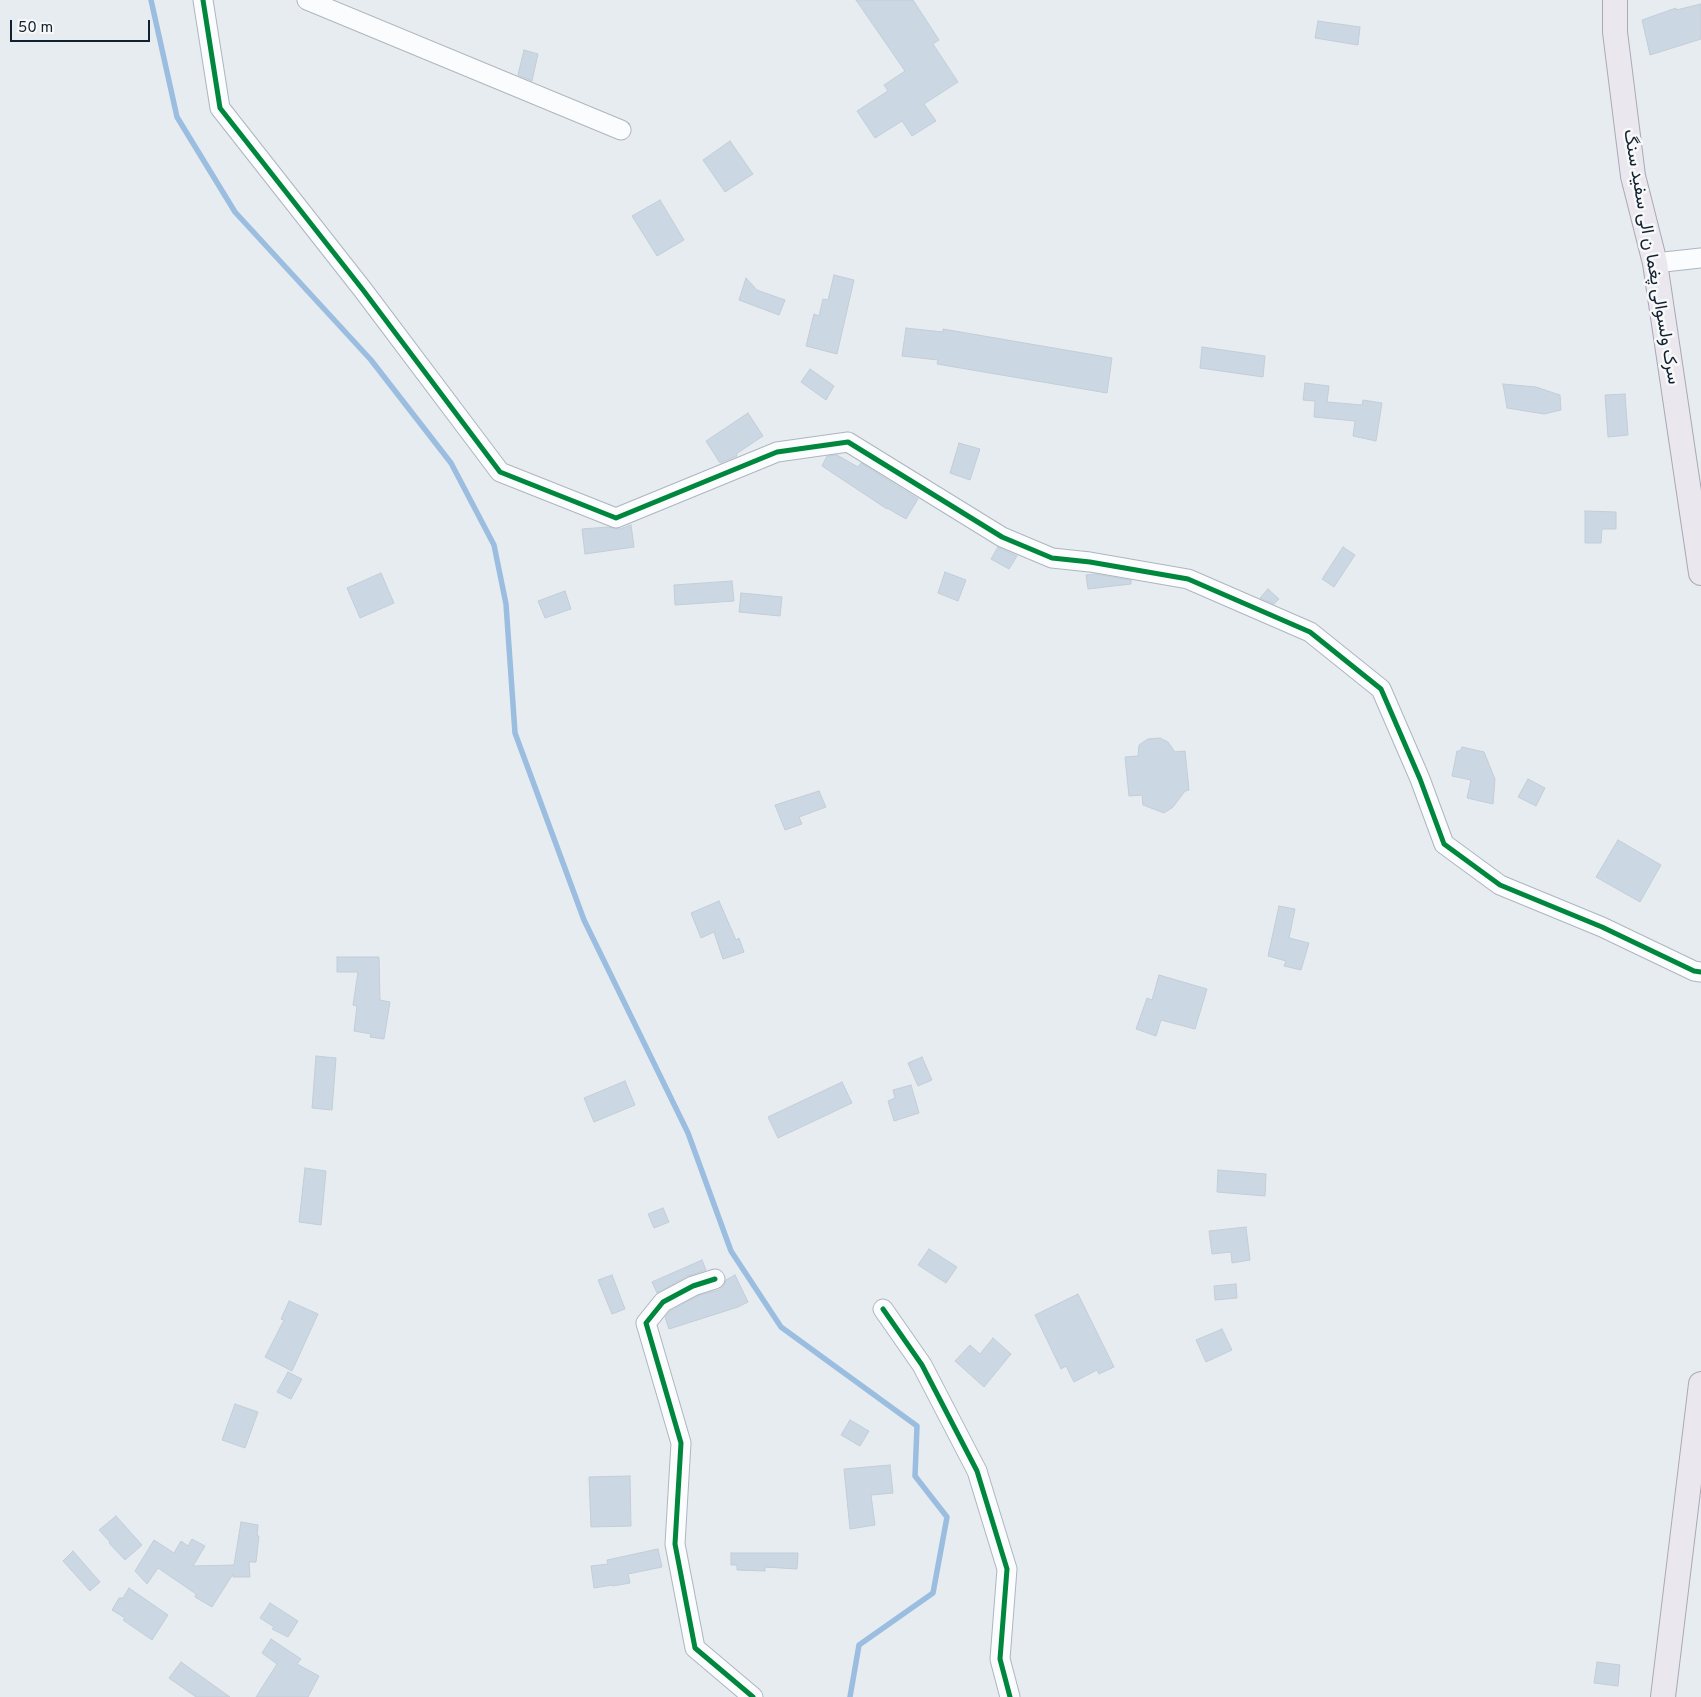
<!DOCTYPE html>
<meta charset="utf-8">
<style>
body{margin:0}
#map{position:relative;width:1701px;height:1697px;overflow:hidden;background:#e7ecf1;font-family:Overpass,sans-serif}
canvas{display:block}
.scale{position:absolute;left:10px;top:20px;width:140px;height:22px;box-sizing:border-box;border:2px solid #102232;border-top:0;padding-left:6px;font-size:15px;line-height:18px;white-space:nowrap;color:#102232;-webkit-text-stroke:4px #f8f8f8;paint-order:stroke}
</style>
<div id="map">
<canvas width="1701" height="1697"></canvas>
<div class="scale">50 m</div>
</div>
<script>
const context = document.querySelector('canvas').getContext('2d');
context.lineJoin = 'round';
const shape = rows => new Path2D(rows.map(r => 'M' + r).join(''));
function stroke(path, color, width, dash) { context.strokeStyle = color; context.lineWidth = width; context.lineCap = dash ? 'butt' : 'round'; context.setLineDash(dash || []); context.stroke(path); }
function fillPath(path, color) { context.fillStyle = color; context.fill(path, 'evenodd'); }
function drawText(font, color, halo, rows, align = 'center') {
  context.font = font + ' Overpass,Vazirmatn,sans-serif'; context.lineWidth = 5; context.setLineDash([]); context.textBaseline = 'middle'; context.strokeStyle = halo; context.fillStyle = color; for (const [text, x, y, turn = 0] of rows) {
    context.save(); context.translate(x, y); context.rotate((+turn || 0) * Math.PI / 180); context.textAlign = isNaN(turn) ? turn : align; if (halo) context.strokeText(text, 0, 0); context.fillText(text, 0, 0); context.restore();
  }
}
const stream = shape([
 [151,0,177,117,235,212,371,360,451,463,494,545,506,604,515,733,584,920,688,1133,731,1251,781,1327,917,1426,915,1476,947,1517,933,1593,859,1645,850,1697]
]);
const building = shape([
 [856,0,913,0,939,40,933,44,958,82,924,104,936,121,912,136,902,121,875,138,857,111,888,91,884,85,905,71,856,0],
 [1701,4,1701,39,1650,55,1642,20,1676,8,1676,10,1701,4],
 [1318,21,1360,27,1358,45,1315,38,1318,21],
 [524,50,538,54,532,81,518,75,524,50],
 [730,141,753,174,725,192,703,160,730,141],
 [660,200,684,240,657,256,632,216,660,200],
 [834,275,854,280,837,354,806,346,814,314,819,316,823,299,828,300,834,275],
 [746,278,757,290,785,300,779,315,739,300,746,278],
 [906,328,943,332,943,329,1112,358,1107,393,937,364,938,360,902,356,906,328],
 [1202,347,1265,356,1263,377,1200,368,1202,347],
 [810,369,834,386,826,400,801,382,810,369],
 [1305,383,1329,386,1327,402,1362,405,1363,400,1382,403,1376,441,1353,436,1355,421,1314,417,1315,401,1303,400,1305,383],
 [1503,384,1536,387,1560,395,1561,410,1544,414,1507,408,1503,384],
 [1625,394,1628,435,1608,437,1605,395,1625,394],
 [748,413,763,436,736,454,737,456,720,463,706,441,748,413],
 [959,443,980,449,970,480,950,473,959,443],
 [837,455,858,467,861,463,918,499,906,519,887,508,887,509,822,466,827,456,837,455],
 [1585,511,1616,512,1616,529,1602,529,1601,543,1585,543,1585,511],
 [631,525,634,547,585,554,582,529,608,527,620,529,631,525],
 [998,547,1017,556,1009,569,991,559,998,547],
 [1343,547,1355,555,1334,587,1322,579,1343,547],
 [945,572,966,580,958,601,938,593,945,572],
 [381,573,394,603,360,618,347,588,381,573],
 [1095,574,1131,580,1131,584,1088,589,1086,575,1095,574],
 [732,581,734,601,675,605,674,585,732,581],
 [1268,589,1279,599,1274,604,1260,598,1268,589],
 [565,591,571,609,545,618,538,601,565,591],
 [741,593,782,597,780,616,739,612,741,593],
 [1160,738,1168,742,1175,752,1185,751,1189,790,1185,791,1173,807,1164,813,1143,805,1142,795,1129,796,1125,757,1138,756,1139,745,1148,739,1160,738],
 [1462,747,1484,752,1495,779,1493,804,1467,798,1471,780,1452,776,1457,751,1460,751,1462,747],
 [1528,779,1545,788,1536,806,1518,797,1528,779],
 [819,791,826,807,799,817,802,824,785,830,775,805,819,791],
 [1618,840,1661,865,1640,902,1596,877,1618,840],
 [719,901,736,940,739,938,744,952,723,959,714,932,701,938,691,913,719,901],
 [1279,906,1295,909,1289,938,1309,943,1301,970,1284,966,1286,961,1268,956,1279,906],
 [337,957,379,957,380,1000,390,1002,384,1039,370,1037,371,1034,354,1031,357,1006,353,1005,358,972,337,972,337,957],
 [1159,975,1207,989,1195,1029,1161,1020,1156,1036,1136,1029,1147,998,1152,1000,1159,975],
 [316,1056,336,1058,332,1110,312,1108,316,1056],
 [922,1057,932,1080,918,1086,908,1063,922,1057],
 [625,1081,635,1105,594,1122,584,1098,625,1081],
 [842,1082,852,1103,778,1138,768,1117,842,1082],
 [911,1085,919,1113,894,1121,888,1101,895,1098,893,1090,911,1085],
 [305,1168,326,1171,321,1225,299,1222,305,1168],
 [1218,1170,1266,1174,1265,1196,1217,1192,1218,1170],
 [663,1208,669,1222,654,1228,648,1214,663,1208],
 [1246,1227,1250,1260,1232,1263,1231,1252,1212,1254,1209,1231,1246,1227],
 [929,1249,957,1267,946,1283,918,1265,929,1249],
 [702,1260,706,1270,688,1276,657,1293,652,1282,702,1260],
 [612,1275,625,1309,612,1314,598,1280,612,1275],
 [735,1275,748,1302,738,1307,669,1329,665,1317,670,1311,697,1296,719,1290,724,1286,726,1280,735,1275],
 [1236,1284,1237,1298,1215,1300,1214,1286,1236,1284],
 [1078,1294,1114,1367,1099,1374,1097,1370,1074,1382,1066,1366,1061,1369,1035,1315,1078,1294],
 [289,1301,318,1314,292,1371,265,1357,284,1320,281,1319,289,1301],
 [1222,1329,1232,1350,1206,1362,1196,1340,1222,1329],
 [993,1338,1011,1354,984,1387,955,1361,970,1345,980,1354,993,1338],
 [288,1372,302,1379,291,1399,277,1392,288,1372],
 [235,1404,258,1412,245,1448,222,1440,235,1404],
 [850,1420,869,1431,860,1446,841,1435,850,1420],
 [890,1465,893,1493,871,1495,875,1525,850,1529,844,1469,890,1465],
 [630,1476,631,1526,591,1527,589,1477,630,1476],
 [116,1516,142,1545,125,1560,109,1543,110,1542,99,1530,116,1516],
 [241,1522,258,1525,257,1536,259,1536,256,1562,249,1562,250,1577,233,1577,233,1574,212,1607,195,1597,196,1594,158,1568,147,1584,135,1571,154,1540,174,1553,181,1541,188,1546,192,1539,205,1546,193,1566,234,1565,241,1522],
 [658,1549,662,1567,628,1574,630,1583,613,1586,612,1585,594,1588,591,1566,608,1564,607,1560,658,1549],
 [73,1551,100,1582,90,1591,63,1561,73,1551],
 [731,1553,798,1553,797,1569,765,1567,765,1571,737,1570,737,1565,731,1565,731,1553],
 [129,1588,168,1615,152,1640,123,1620,125,1618,112,1610,119,1598,123,1598,129,1588],
 [270,1603,298,1621,288,1637,272,1629,274,1627,260,1618,270,1603],
 [271,1639,301,1659,297,1664,319,1676,308,1697,256,1697,277,1664,262,1653,271,1639],
 [181,1662,230,1697,196,1697,169,1678,181,1662],
 [1597,1662,1620,1665,1618,1686,1594,1683,1597,1662]
]);
const minor = shape([
 [203,0,220,108,363,290,500,472,616,518,777,452,848,442,1002,537,1052,558,1090,562,1188,579,1310,632,1381,689,1420,779,1444,844,1500,885,1602,927,1694,971,1701,972],
 [307,0,621,130],
 [1655,263,1701,258],
 [715,1279,693,1286,663,1302,646,1323,681,1443,675,1544,695,1648,753,1697],
 [883,1309,922,1365,977,1471,1007,1569,1000,1659,1010,1697]
]);
const major = shape([
 [1615,0,1615,32,1633,176,1655,263,1701,573],
 [1663,1697,1701,1384]
]);
const cycleway = shape([
 [203,0,220,108,363,290,500,472,616,518,777,452,848,442,1002,537,1052,558,1090,562,1188,579,1310,632,1381,689,1420,779,1444,844,1500,885,1602,927,1694,971,1701,972],
 [715,1279,693,1286,663,1302,646,1323,681,1443,675,1544,695,1648,753,1697],
 [883,1309,922,1365,977,1471,1007,1569,1000,1659,1010,1697]
]);
const streetNames = [
 ["سرک ولسوالی پغما ن الی سفید سنگ",1650,257,80]
];
stroke(stream, '#9bbee0', 5.5);
fillPath(building, '#cbd7e2');
stroke(building, '#c2cdd7', 1);
stroke(minor, '#acb6c0', 21);
stroke(major, '#aaa7b7', 26);
stroke(minor, '#fbfcfd', 19);
stroke(major, '#eae7ee', 24);
stroke(cycleway, '#00873e', 5);
drawText('18px', '#102232', '#f8f8f8', streetNames);
</script>
